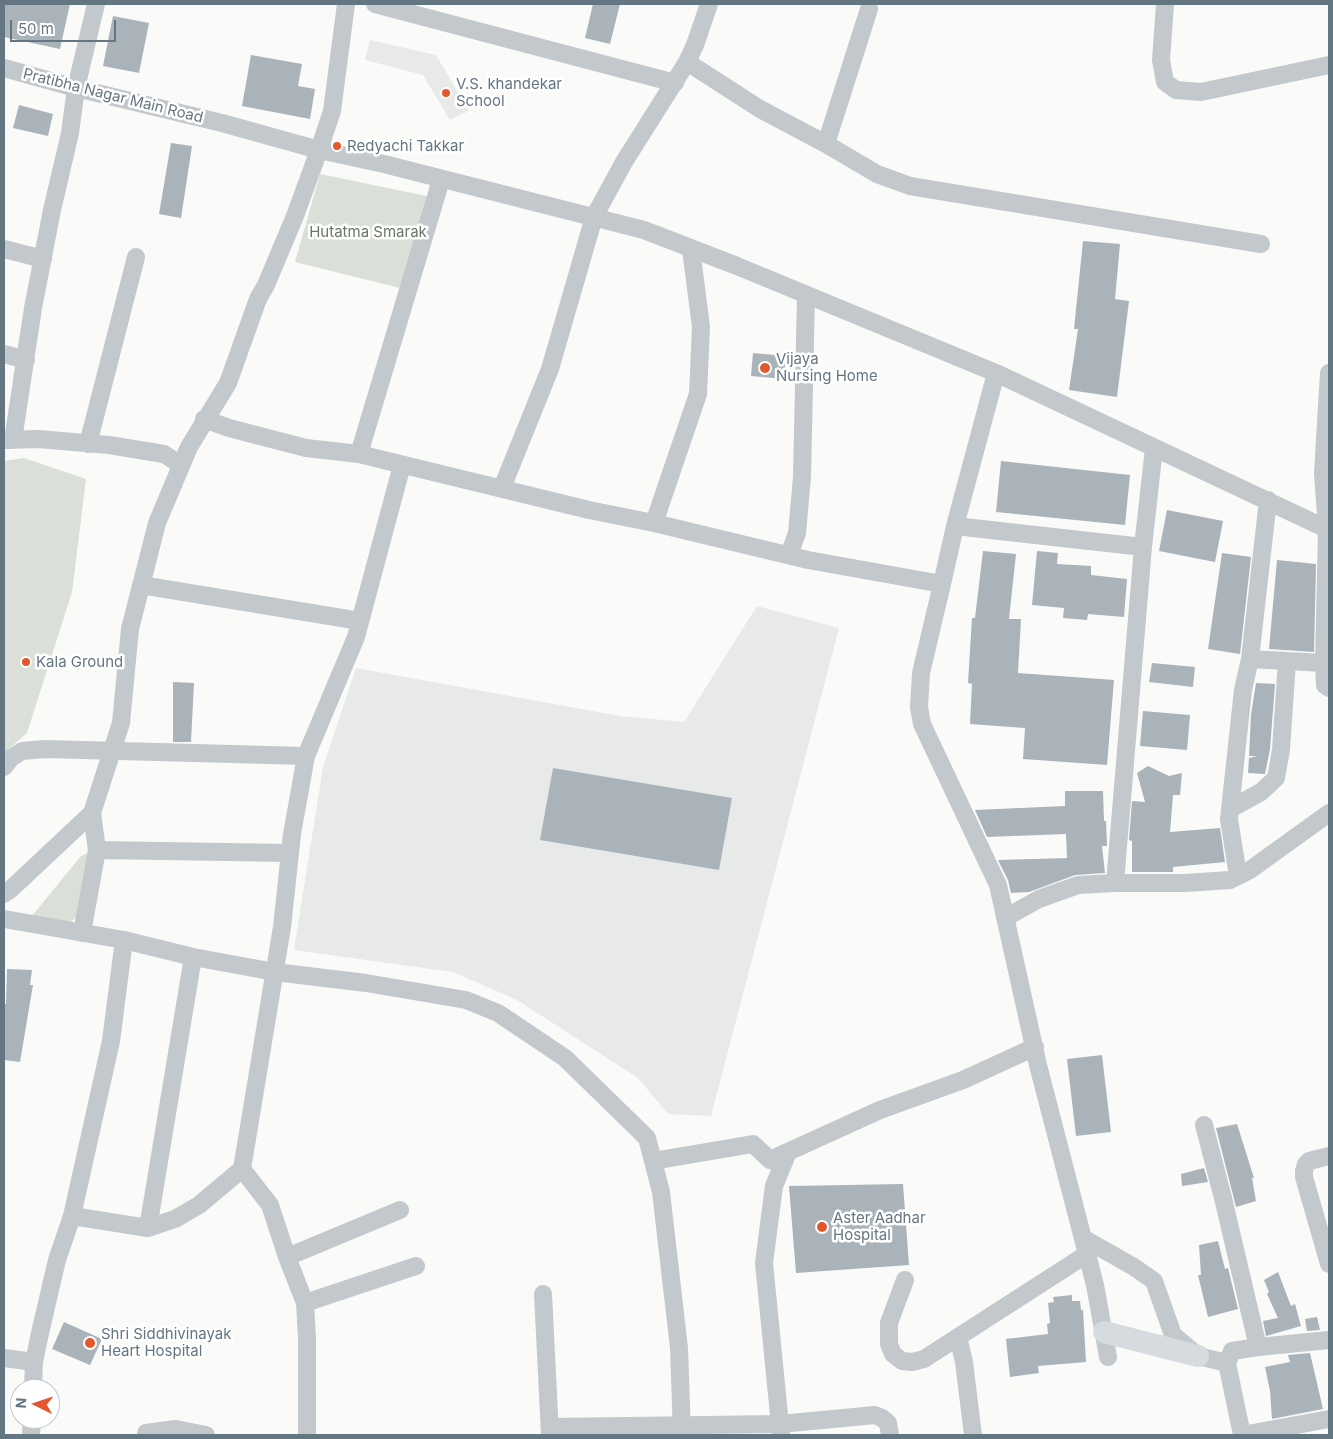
<!DOCTYPE html>
<style>
body{margin:0}
#map{position:relative;width:1333px;height:1439px;overflow:hidden;background:#fafaf8;font-family:Inter,sans-serif}
canvas{display:block}
.frame{position:absolute;inset:0;border:5px solid #657683;pointer-events:none}
.north{position:absolute;left:10px;top:1379px;width:50px;height:50px;box-sizing:border-box;background:#fff;border:1px solid #c1c8cd;border-radius:50%;rotate:274deg;font-size:14px;font-weight:700;line-height:20px;text-align:center;color:#657683}
.north::after{content:'';display:block;margin:auto;width:18px;height:22px;background:#e4572e;clip-path:polygon(50% 0,100% 100%,50% 72%,0 100%)}
.scale{position:absolute;left:10px;top:20px;width:106px;height:22px;box-sizing:border-box;border:2px solid #657683;border-top:0;padding-left:6px;font-size:15px;line-height:18px;white-space:nowrap;color:#657683;-webkit-text-stroke:4px #fff;paint-order:stroke}
</style>
<div id="map">
<canvas width="1333" height="1439"></canvas>
<div class="frame"></div>
<div class="north">N</div>
<div class="scale">50 m</div>
</div>
<script>
const context = document.querySelector('canvas').getContext('2d');
context.lineJoin = 'round';
function fillPath(path, color) { context.fillStyle = color; context.fill(path, 'evenodd'); }
const shape = rows => new Path2D(rows.map(r => 'M' + r).join(''));
function stroke(path, color, width, dash) { context.strokeStyle = color; context.lineWidth = width; context.lineCap = dash ? 'butt' : 'round'; context.setLineDash(dash || []); context.stroke(path); }
function drawText(font, color, halo, rows, align = 'center') {
  context.font = font + ' Inter,sans-serif'; context.lineWidth = 5; context.setLineDash([]); context.textBaseline = 'middle'; context.strokeStyle = halo; context.fillStyle = color; for (const [text, x, y, turn = 0] of rows) {
    context.save(); context.translate(x, y); context.rotate((+turn || 0) * Math.PI / 180); context.textAlign = isNaN(turn) ? turn : align; if (halo) context.strokeText(text, 0, 0); context.fillText(text, 0, 0); context.restore();
  }
}
const built = shape([
 [370,40,436,55,469,111,450,120,423,75,365,60],
 [757,606,839,628,711,1116,668,1114,638,1078,517,1000,453,972,294,950,323,767,356,668,620,716,684,722]
]);
const green = shape([
 [320,174,431,197,400,288,295,262],
 [24,458,86,479,72,592,27,733,4,753,4,461],
 [88,853,77,917,70,922,31,917,81,856]
]);
const building = shape([
 [4,4,70,4,60,49,4,37],
 [593,4,620,4,610,44,585,38],
 [113,16,149,23,139,73,103,66],
 [251,55,302,64,298,86,315,89,310,119,242,106],
 [19,105,53,114,48,136,13,128],
 [171,143,192,146,181,218,159,214],
 [1083,241,1120,244,1115,299,1129,301,1117,397,1069,390,1078,329,1074,329],
 [753,353,786,356,784,379,751,376],
 [1001,461,1130,475,1125,525,996,512],
 [1167,510,1223,521,1215,562,1159,551],
 [983,551,1016,554,1009,619,1021,619,1018,673,1114,680,1107,765,1023,759,1025,728,970,724,972,684,968,683,972,618,975,618],
 [1037,551,1058,553,1057,564,1091,566,1091,575,1127,579,1124,617,1088,614,1087,620,1063,618,1064,608,1032,605],
 [1222,553,1251,557,1240,654,1208,649],
 [1277,560,1316,564,1314,652,1269,649],
 [1152,663,1195,667,1193,687,1149,682],
 [173,682,194,683,191,742,173,742],
 [1256,683,1275,684,1270,749,1265,774,1248,773,1249,758,1257,756,1249,756,1251,715],
 [1143,711,1190,715,1187,750,1140,746],
 [1148,766,1169,776,1182,773,1180,795,1173,795,1170,832,1220,828,1225,862,1173,867,1173,872,1132,872,1132,841,1129,840,1132,801,1145,802,1137,773],
 [553,768,732,798,719,870,540,840],
 [1065,791,1103,791,1104,821,1106,821,1107,846,1102,846,1105,873,1075,875,1029,892,1011,893,1008,880,998,860,1067,858,1066,834,987,837,975,810,1065,806],
 [7,969,32,970,30,985,33,985,20,1062,4,1060,4,1004,6,1004],
 [1102,1055,1111,1132,1076,1136,1067,1059],
 [1237,1124,1254,1178,1252,1178,1256,1201,1236,1207,1216,1128],
 [1204,1168,1208,1182,1182,1186,1181,1174],
 [903,1184,909,1265,796,1273,789,1186],
 [1218,1241,1225,1269,1228,1268,1238,1309,1208,1317,1198,1275,1201,1275,1199,1245],
 [1278,1272,1291,1306,1295,1304,1301,1326,1266,1336,1263,1321,1278,1318,1267,1294,1269,1292,1264,1280],
 [1072,1295,1072,1301,1080,1301,1081,1310,1083,1310,1086,1362,1038,1366,1039,1373,1010,1377,1006,1339,1048,1334,1047,1324,1050,1323,1048,1303,1054,1302,1053,1297],
 [1317,1317,1320,1330,1307,1331,1305,1319],
 [64,1322,102,1339,90,1365,52,1349],
 [1310,1353,1323,1409,1272,1419,1270,1391,1265,1367,1290,1362,1288,1355]
]);
const minor = shape([
 [346,4,332,111,319,150,384,164,644,230,737,266,996,373,1329,530],
 [375,4,675,83],
 [1165,4,1161,60,1165,82,1176,90,1201,92,1329,65],
 [687,62,760,109,826,144,869,9],
 [4,68,76,88,222,123,319,150,295,216,266,285,258,299,228,383,189,447,157,523,130,629,121,723,92,813,11,889,4,894],
 [826,144,877,174,910,186,1261,244],
 [4,249,43,259],
 [4,354,26,360],
 [1329,373,1323,473,1327,529,1324,663,1325,685,1329,688],
 [204,419,229,428,306,448,359,454,589,510,654,523,808,560,942,584,955,526,996,373],
 [4,440,38,439,109,445,164,454,181,465],
 [13,440,33,308,52,210,70,133,76,88,96,4],
 [88,444,136,257],
 [359,454,441,180],
 [502,488,550,369,594,217,624,162,687,62,695,45,709,4],
 [1268,500,1250,659,1324,663],
 [654,523,698,394,701,327,691,249],
 [955,526,1143,547],
 [789,555,797,533,802,477,806,295],
 [942,584,921,673,919,707,922,724,998,885,1038,1065,1095,1285,1108,1357],
 [141,585,360,621],
 [306,756,356,637,402,465],
 [4,767,11,758,22,751,45,749,306,756,292,834,282,927,242,1169],
 [1230,809,1261,792,1276,778,1281,750,1287,661],
 [97,850,290,853],
 [1238,876,1229,819,1243,690,1250,659],
 [1115,883,1143,547,1154,448],
 [1005,918,1039,899,1078,885,1115,883,1185,883,1230,880,1250,870,1329,813],
 [4,919,124,940,193,957,275,972,366,983,466,1000,498,1013,565,1058,647,1138,661,1192,679,1348,682,1435],
 [82,933,97,850,92,813],
 [1204,1125,1223,1198,1258,1347,1232,1351,1227,1363,1242,1435],
 [1329,1156,1309,1161,1306,1164,1304,1171,1304,1177,1329,1264],
 [653,1161,753,1144,770,1160,880,1110,963,1080,1035,1047],
 [72,1216,148,1228,175,1219,199,1205,242,1169,270,1205,287,1257,305,1303,307,1339,307,1435],
 [148,1228,193,957],
 [1083,1238,1134,1267,1154,1281,1173,1335,1198,1356,1227,1363],
 [287,1257,400,1210],
 [905,1280,889,1323,889,1344,893,1354,902,1361,912,1362,924,1359,1087,1254],
 [543,1294,550,1435],
 [305,1303,416,1266],
 [958,1337,964,1362,973,1435],
 [1258,1347,1329,1340],
 [4,1358,34,1362],
 [33,1389,34,1362,40,1333,57,1260,72,1216,111,1041,124,940],
 [550,1427,780,1424,875,1415,882,1418,888,1423,890,1435],
 [146,1433,176,1429,206,1435],
 [31,1435,32,1419],
 [781,1435,764,1263,774,1186,788,1152],
 [1242,1435,1329,1419]
]);
const major = shape([
 [1104,1332,1198,1356]
]);
const markers = [
 [446,93,5,"#e4572e"],
 [337,146,5,"#e4572e"],
 [765,368,6,"#e4572e"],
 [26,662,5,"#e4572e"],
 [822,1227,6,"#e4572e"],
 [90,1343,6,"#e4572e"]
];
const poiNames = [
 ["V.S. khandekar",456,84],
 ["School",456,101],
 ["Redyachi Takkar",347,146],
 ["Vijaya",776,359],
 ["Nursing Home",776,376],
 ["Kala Ground",36,662],
 ["Aster Aadhar",833,1218],
 ["Hospital",833,1235],
 ["Shri Siddhivinayak",101,1334],
 ["Heart Hospital",101,1351]
];
const streetNames = [
 ["Pratibha Nagar Main Road",113,96,14]
];
const parkNames = [
 ["Hutatma Smarak",368,232]
];
fillPath(built, '#e8e9e9');
fillPath(green, '#dadfd7');
fillPath(building, '#aab3b9');
stroke(minor, '#c3c8cc', 18);
stroke(major, '#d6dbdf', 22);
for (const [x, y, r, color] of markers) { const dot = new Path2D(); dot.arc(x, y, r, 0, 2 * Math.PI); context.fillStyle = color; context.fill(dot); stroke(dot, '#fff', 2); }
drawText('15px', '#657683', '#fff', poiNames, 'left');
drawText('15px', '#657683', '#fff', streetNames);
drawText('15px', '#687a64', '#fff', parkNames);
</script>
